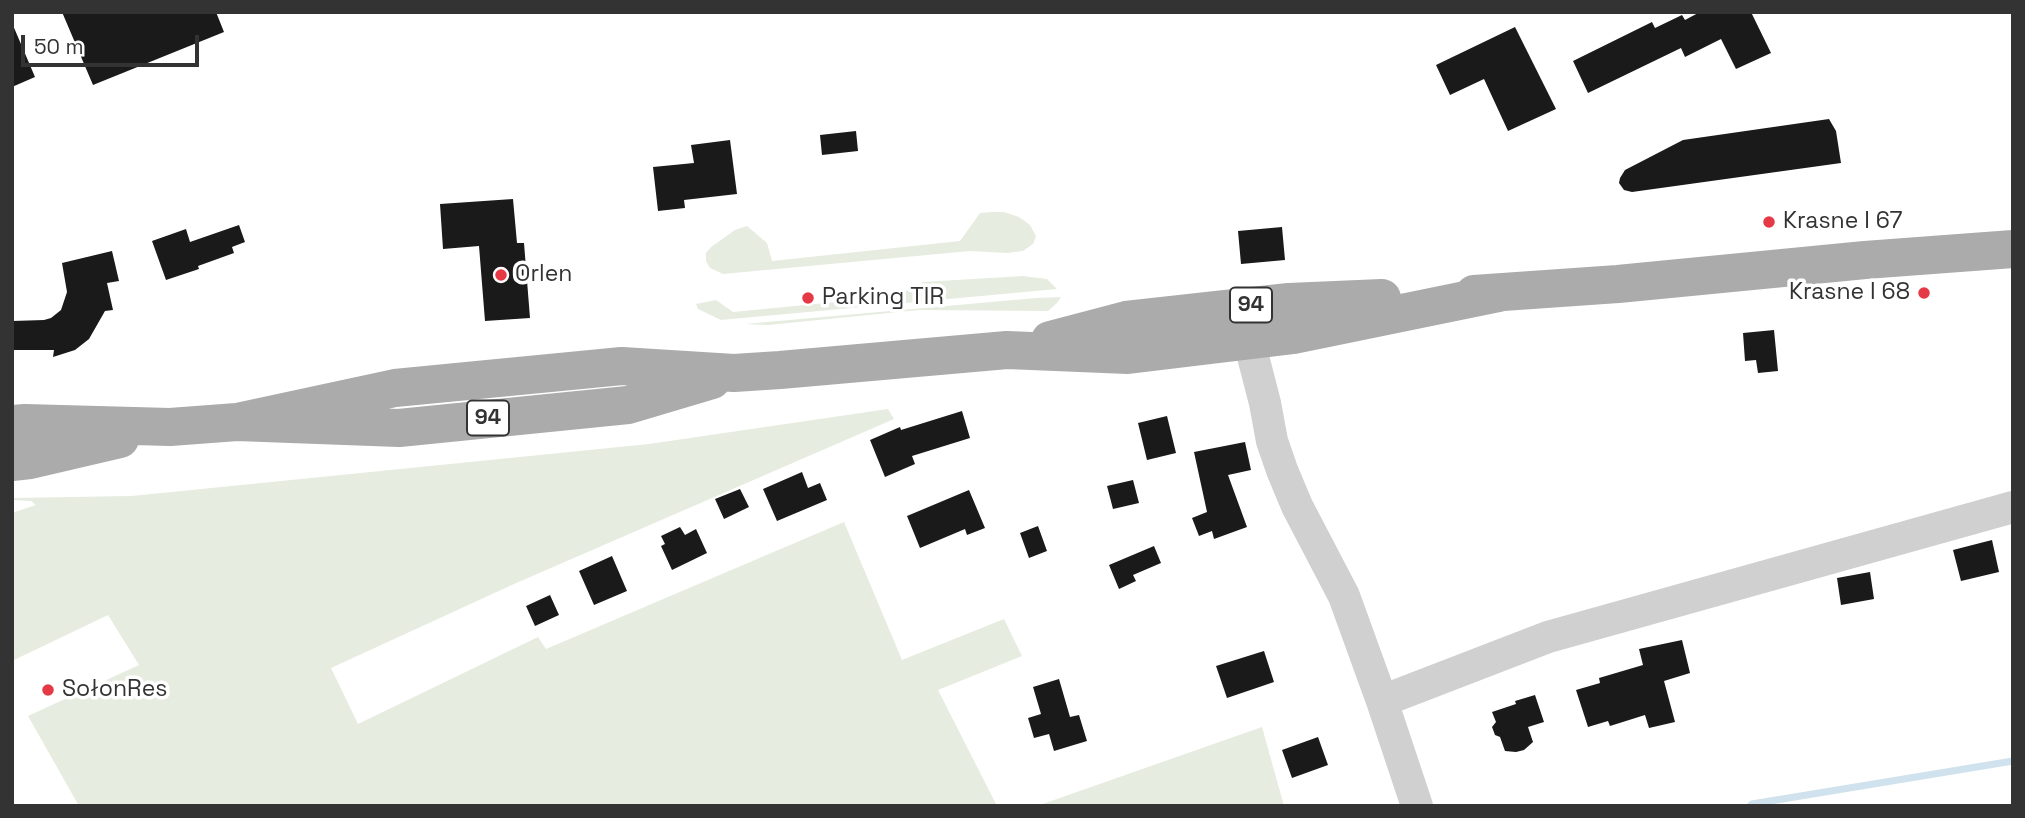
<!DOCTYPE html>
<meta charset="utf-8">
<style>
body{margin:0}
#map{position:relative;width:2025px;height:818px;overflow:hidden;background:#fff;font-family:"Space Grotesk",sans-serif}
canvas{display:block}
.frame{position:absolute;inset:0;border:14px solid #333;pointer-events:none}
.scale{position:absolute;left:21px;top:35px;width:178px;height:32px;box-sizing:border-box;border:4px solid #333;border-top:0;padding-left:9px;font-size:21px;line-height:24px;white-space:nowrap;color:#333;-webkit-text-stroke:5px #fff;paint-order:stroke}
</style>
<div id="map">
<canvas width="2025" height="818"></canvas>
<div class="frame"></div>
<div class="scale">50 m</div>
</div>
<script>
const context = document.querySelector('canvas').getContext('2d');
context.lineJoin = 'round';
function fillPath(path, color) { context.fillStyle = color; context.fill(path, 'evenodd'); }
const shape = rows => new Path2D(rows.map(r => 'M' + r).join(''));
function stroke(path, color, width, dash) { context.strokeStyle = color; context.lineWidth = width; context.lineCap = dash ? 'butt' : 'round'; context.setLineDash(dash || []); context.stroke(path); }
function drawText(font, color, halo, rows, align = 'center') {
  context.font = font + ' "Space Grotesk",sans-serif'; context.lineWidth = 7; context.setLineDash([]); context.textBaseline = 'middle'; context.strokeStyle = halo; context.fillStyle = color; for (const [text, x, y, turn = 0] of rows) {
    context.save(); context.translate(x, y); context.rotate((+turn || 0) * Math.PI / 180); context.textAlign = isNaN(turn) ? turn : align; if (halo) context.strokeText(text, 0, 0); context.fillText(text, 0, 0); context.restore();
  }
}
const green = shape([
 [992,212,1004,212,1019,217,1030,225,1036,236,1033,244,1023,251,1007,253,970,251,723,274,710,268,706,261,706,253,711,247,735,230,747,226,767,243,772,261,960,241,980,213],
 [1023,276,1047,279,1057,289,721,320,698,309,696,304,716,300,733,312,897,296,923,282],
 [1061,297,1057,303,1048,311,919,310,768,325,745,324,1036,298],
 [888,409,894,419,514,584,331,668,358,724,538,637,546,649,844,522,902,660,1004,619,1022,656,938,690,997,806,79,806,28,716,139,665,108,615,12,661,12,513,36,505,31,501,12,500,12,498,132,496,649,444],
 [1262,727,1284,806,1037,806]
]);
const stream = shape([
 [1750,806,1752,804,2013,761]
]);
const building = shape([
 [62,12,216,12,224,32,93,85],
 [1700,12,1751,12,1771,53,1736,69,1721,39,1685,57,1681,48,1588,93,1573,61,1652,22,1655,28,1682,15,1685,20],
 [12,23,35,77,12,87],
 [1515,27,1556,109,1508,131,1484,79,1450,95,1436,65],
 [1829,119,1836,131,1841,163,1632,192,1624,190,1619,183,1620,178,1625,170,1683,140],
 [856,131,858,151,822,155,820,135],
 [730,140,737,194,684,200,685,208,658,211,653,167,694,163,691,145],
 [513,199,517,243,524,243,530,318,485,321,479,246,443,249,440,204],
 [239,225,245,242,232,247,234,253,198,266,199,269,166,280,152,241,186,229,190,242],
 [1282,227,1285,260,1241,264,1238,231],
 [112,251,119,281,107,283,113,310,105,311,89,339,75,350,53,357,54,350,12,350,12,321,44,320,51,318,61,310,67,292,62,263],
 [1774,330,1778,371,1758,373,1756,360,1745,361,1743,333],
 [962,411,970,438,912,456,915,464,885,477,870,440,900,427,901,430],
 [1167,416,1176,453,1147,460,1138,423],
 [1245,442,1251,470,1228,475,1247,527,1214,539,1212,531,1199,536,1192,518,1207,512,1194,452],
 [802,472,808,488,820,483,827,500,777,521,763,489],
 [1133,480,1139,503,1113,509,1107,486],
 [740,489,749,507,724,519,715,499],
 [969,490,985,528,967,535,965,529,920,548,907,516],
 [1038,526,1047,551,1029,558,1020,533],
 [680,527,685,535,696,529,707,553,672,570,661,546,665,544,661,536],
 [1992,540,1999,572,1961,581,1953,550],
 [1154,546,1161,563,1133,575,1136,581,1119,589,1109,565],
 [612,556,627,591,594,605,579,571],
 [1870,572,1874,599,1841,605,1837,578],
 [550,595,559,615,535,626,526,606],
 [1682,640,1690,673,1664,681,1675,722,1649,728,1645,715,1610,726,1608,721,1588,727,1576,690,1600,683,1599,678,1643,665,1639,649],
 [1264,651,1274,682,1227,698,1216,666],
 [1059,679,1070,717,1079,715,1087,741,1054,751,1049,734,1034,738,1028,718,1041,714,1033,687],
 [1535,695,1544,722,1528,727,1533,742,1524,750,1516,752,1505,751,1500,737,1495,735,1492,727,1496,722,1492,712,1516,704,1515,701],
 [1318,737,1328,765,1292,778,1282,750]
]);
const minor = shape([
 [1249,341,1265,403,1272,441,1282,470,1297,506,1344,596,1382,701,1417,806],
 [1382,701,1548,637,2013,507]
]);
const major = shape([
 [1474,294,1618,284,1865,260,2013,249],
 [1050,340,1126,320,1289,302,1382,298],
 [237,422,395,388,622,366,734,373,780,370,1007,350,1128,355,1294,335,1499,293],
 [12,424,25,423,170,427,237,422,399,428,628,405,712,380],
 [12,462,30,460,120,439]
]);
const markers = [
 [1769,222,7,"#e63946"],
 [501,275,7,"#e63946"],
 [1924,293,7,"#e63946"],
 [808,298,7,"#e63946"],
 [48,690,7,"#e63946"]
];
const shields = [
 [1251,305,42],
 [488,418,42]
];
const shieldNames = [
 ["94",1251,305],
 ["94",488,418]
];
const poiNames = [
 ["Krasne I 67",1783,222],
 ["Orlen",515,275],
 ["Krasne I 68",1910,293,"right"],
 ["Parking TIR",822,298],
 ["SołonRes",62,690]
];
fillPath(green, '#e6ecdf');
stroke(stream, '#cfe2ee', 7);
fillPath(building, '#1a1a1a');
stroke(minor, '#d0d0d0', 32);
stroke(major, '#ababab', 38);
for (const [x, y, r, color] of markers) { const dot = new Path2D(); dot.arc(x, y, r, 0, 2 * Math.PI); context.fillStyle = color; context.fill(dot); stroke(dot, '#fff', 2.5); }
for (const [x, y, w] of shields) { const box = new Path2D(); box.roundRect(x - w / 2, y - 17.5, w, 35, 5); context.fillStyle = '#fff'; context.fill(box); stroke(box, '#333', 2); }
drawText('bold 21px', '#333', null, shieldNames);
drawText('23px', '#333', '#fff', poiNames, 'left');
</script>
